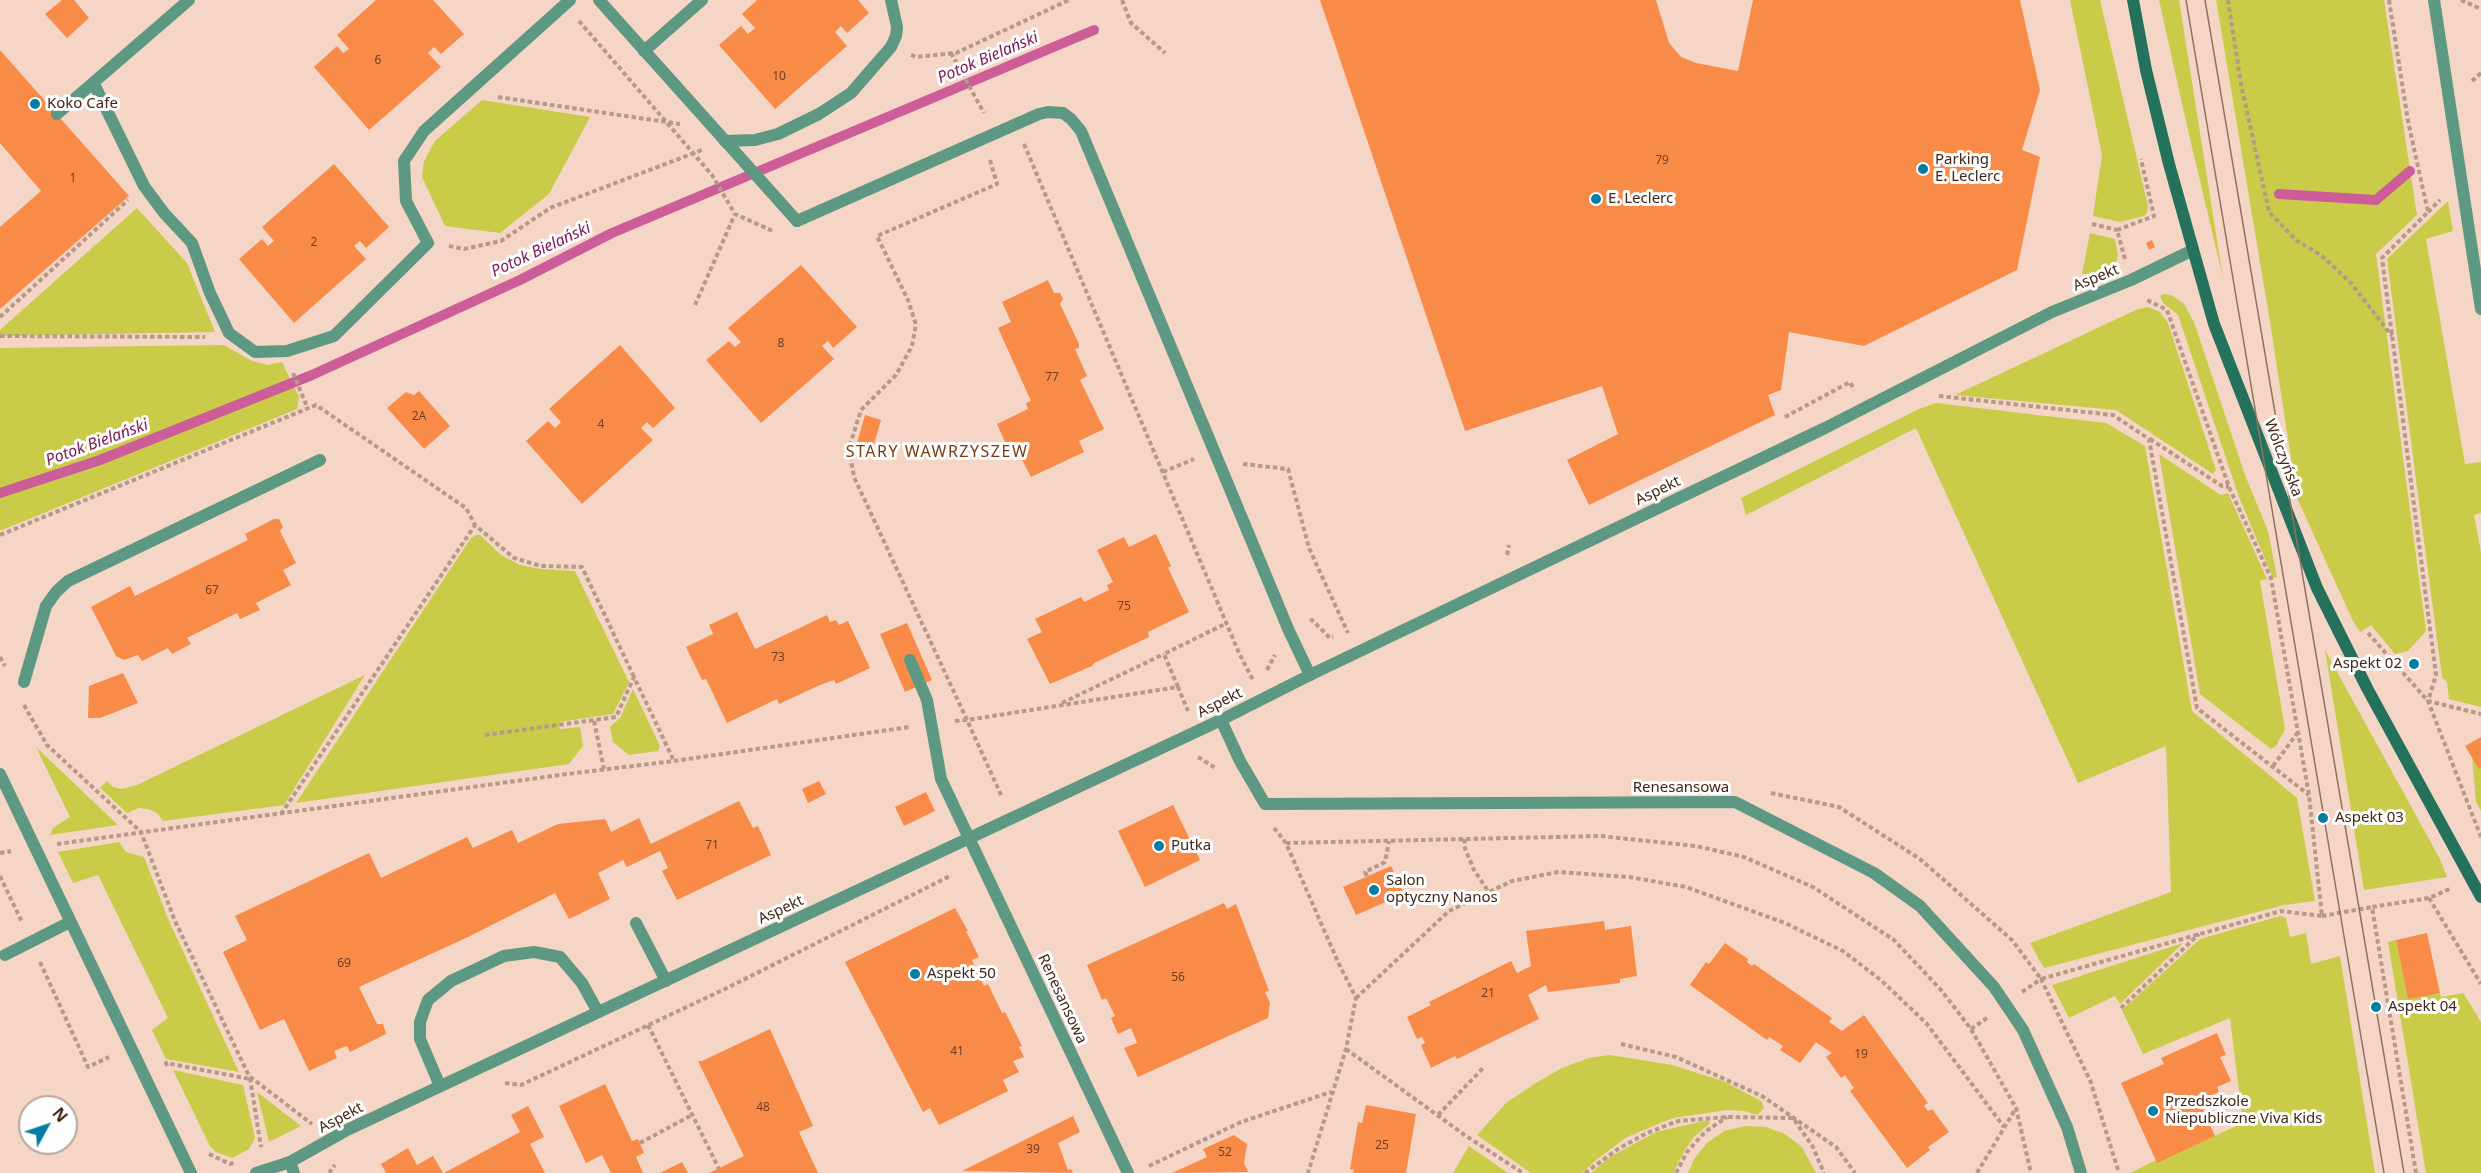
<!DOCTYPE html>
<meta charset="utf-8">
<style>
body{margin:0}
#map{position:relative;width:2481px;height:1173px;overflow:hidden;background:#f5d5c5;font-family:"Noto Sans",sans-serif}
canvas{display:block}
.north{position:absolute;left:18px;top:1095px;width:60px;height:60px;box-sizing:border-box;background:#fefefe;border:2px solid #b3a8a1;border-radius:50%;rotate:50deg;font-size:16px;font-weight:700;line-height:24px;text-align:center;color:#432615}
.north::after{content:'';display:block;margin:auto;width:21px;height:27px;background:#047da4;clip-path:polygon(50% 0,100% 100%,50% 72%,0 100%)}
</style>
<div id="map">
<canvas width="2481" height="1173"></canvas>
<div class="north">N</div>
</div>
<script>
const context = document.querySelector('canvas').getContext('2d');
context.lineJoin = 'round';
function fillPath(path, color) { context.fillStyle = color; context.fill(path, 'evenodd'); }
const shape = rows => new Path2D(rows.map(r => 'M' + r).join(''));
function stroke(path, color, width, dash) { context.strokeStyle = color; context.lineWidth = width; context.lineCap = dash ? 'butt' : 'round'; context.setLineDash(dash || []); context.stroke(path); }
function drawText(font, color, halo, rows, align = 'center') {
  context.font = font + ' "Noto Sans",sans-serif'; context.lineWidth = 6; context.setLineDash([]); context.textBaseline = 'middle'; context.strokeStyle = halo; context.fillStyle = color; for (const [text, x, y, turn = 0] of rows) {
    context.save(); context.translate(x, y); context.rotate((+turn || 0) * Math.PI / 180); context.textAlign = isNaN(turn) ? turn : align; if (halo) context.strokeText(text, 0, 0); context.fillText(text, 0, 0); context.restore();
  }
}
const green = shape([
 [2070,0,2100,0,2148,206,2147,213,2144,216,2120,222,2093,216,2102,155],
 [2159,0,2179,0,2223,278,2187,126],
 [2216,0,2384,0,2417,215,2376,254,2426,631,2408,651,2395,654,2371,625,2360,632,2353,621,2297,498,2271,328],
 [482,100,590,117,549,194,500,233,445,226,422,177,424,161,435,141],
 [2448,201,2453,231,2426,239,2465,464,2481,462,2481,513,2474,515,2481,552,2481,707,2449,699,2447,682,2442,677,2387,259],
 [137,208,187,263,215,332,0,336,0,330],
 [2090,233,2115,239,2118,256,2116,263,2093,274,2082,274],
 [2164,294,2171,295,2184,304,2194,322,2245,475,2268,531,2277,577,2273,578,2239,497,2178,315,2163,303,2160,296],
 [2148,307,2160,312,2168,323,2216,470,2213,474,2116,410,1955,395,2138,309],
 [224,345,252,361,268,365,282,362,299,397,297,409,0,531,0,348],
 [1936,403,2106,423,2145,446,2192,711,2297,798,2315,901,2284,905,2044,968,2030,943,2171,892,2166,746,2078,783,1916,428,1746,515,1741,498,1919,409],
 [2159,454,2221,495,2228,493,2267,579,2260,581,2285,729,2276,746,2271,749,2200,694],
 [476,535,480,535,501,555,520,565,541,569,575,571,629,682,613,714,559,722,560,729,580,727,583,746,569,764,296,803,471,538],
 [2325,650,2440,859,2447,877,2364,890],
 [365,675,284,805,163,821,157,813,148,809,139,808,127,813,100,788,107,781,113,787,122,789,137,785],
 [633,689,660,746,658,751,629,755,613,742,610,727,620,718],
 [36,747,118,825,50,835,53,828,70,817],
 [2472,756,2481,768,2481,811,2476,802],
 [119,842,126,852,144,857,169,921,239,1072,166,1059,152,1030,168,1018,98,875,73,883,58,852],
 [2280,916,2286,918,2290,937,2306,933,2311,964,2340,956,2375,1173,2130,1173,2156,1160,2157,1162,2243,1123,2230,1018,2143,1054,2122,1010,2200,939],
 [2396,940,2408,997,2440,993,2441,997,2463,993,2481,1022,2481,1173,2426,1173,2388,942],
 [2183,943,2120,1004,2115,996,2069,1018,2052,985],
 [1610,1055,1672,1065,1723,1081,1761,1101,1764,1108,1757,1115,1744,1111,1727,1110,1673,1118,1627,1137,1596,1160,1582,1173,1531,1173,1477,1135,1506,1103,1534,1084,1562,1068,1589,1058],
 [173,1070,243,1085,255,1138,249,1149,232,1158,216,1152,210,1146],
 [257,1092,301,1126,269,1142],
 [1708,1120,1710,1123,1694,1137,1685,1150,1673,1173,1591,1173,1610,1157,1656,1132],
 [1745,1126,1766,1127,1785,1134,1802,1147,1816,1173,1688,1173,1694,1159,1707,1143,1724,1131],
 [1469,1146,1508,1173,1453,1173]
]);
const stream = shape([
 [2279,194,2376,200,2410,171],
 [0,493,100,460,312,375,520,280,612,233,1094,30]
]);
const building = shape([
 [62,0,74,0,89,18,67,38,45,14],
 [376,0,433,0,464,34,441,54,434,47,428,53,441,67,369,130,314,67,337,46,343,53,349,49,337,35],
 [757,0,858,0,869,13,847,33,841,26,835,32,847,46,775,109,719,45,741,26,748,34,755,28,742,14],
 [1320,0,1656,0,1669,43,1681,57,1696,63,1738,71,1753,0,2020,0,2040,90,2022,150,2040,157,2017,270,1864,346,1789,332,1781,390,1768,395,1775,415,1589,505,1567,460,1618,434,1602,386,1465,431],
 [0,50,129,196,0,309,0,227,41,191,0,143],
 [334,164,389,227,366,248,360,241,354,246,366,259,294,323,239,259,262,239,268,246,274,241,262,227],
 [2152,240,2155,247,2149,250,2146,243],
 [801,265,857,327,833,348,828,341,822,346,834,359,761,423,706,360,729,341,735,347,741,342,728,328],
 [1048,280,1054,293,1060,293,1063,299,1060,304,1079,344,1079,348,1075,349,1087,376,1080,380,1104,429,1079,441,1084,452,1031,477,1017,450,1010,453,997,424,1028,409,1026,403,1031,401,998,328,1011,322,1002,302],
 [620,345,675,408,653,428,647,422,641,428,653,440,582,504,526,441,548,421,555,428,561,422,549,409],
 [419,391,450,426,424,449,387,408,406,392,414,395],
 [865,415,881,420,872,451,856,446],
 [274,519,279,519,283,527,280,531,296,563,283,570,291,585,256,603,260,610,240,619,237,613,187,638,191,644,172,654,168,648,142,661,138,655,124,660,116,656,91,607,130,586,135,596,248,540,245,534],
 [1156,534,1171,566,1168,568,1189,612,1148,632,1149,637,1094,663,1092,666,1050,684,1027,639,1042,632,1035,619,1081,597,1084,602,1109,590,1107,585,1113,582,1097,550,1124,537,1129,547],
 [737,612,755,649,827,615,830,622,836,620,839,625,848,621,870,668,836,684,834,680,820,685,779,704,777,699,727,723,706,679,702,680,686,647,713,634,709,625],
 [907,623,932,680,905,692,880,634],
 [123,673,138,703,100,718,88,718,89,686],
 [2481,737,2481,768,2479,769,2465,746],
 [819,781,826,794,808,803,802,789],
 [926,792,935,811,904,826,895,807],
 [739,801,753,828,758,826,771,855,677,900,662,871,668,868,660,851,627,867,623,860,598,873,610,899,569,919,555,893,468,937,359,987,377,1024,383,1024,386,1034,350,1052,347,1046,334,1051,337,1058,309,1071,284,1019,260,1030,223,952,247,940,235,916,369,853,381,878,467,837,473,848,512,830,518,843,558,824,605,819,611,832,639,818,651,844],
 [1173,805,1200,860,1145,887,1118,831],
 [1391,866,1404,894,1356,915,1343,887],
 [1224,903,1227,909,1236,904,1269,991,1265,992,1270,1003,1268,1018,1138,1077,1124,1048,1137,1043,1131,1028,1118,1034,1111,1018,1115,1016,1106,998,1102,1000,1087,965],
 [955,908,968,931,966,931,979,957,972,960,984,986,988,984,1002,1013,1005,1012,1022,1046,1019,1047,1024,1057,1013,1061,1019,1072,1003,1080,1008,1091,939,1125,930,1108,923,1112,845,962],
 [1604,921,1605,930,1631,926,1637,976,1620,979,1620,983,1548,992,1546,985,1528,995,1539,1019,1457,1059,1455,1056,1431,1068,1421,1045,1425,1043,1422,1037,1417,1039,1407,1017,1431,1005,1429,1002,1511,961,1517,973,1531,966,1526,931],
 [2427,933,2440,993,2408,999,2396,940],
 [1725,943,1748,959,1747,962,1752,966,1754,964,1832,1018,1829,1022,1842,1031,1864,1015,1928,1103,1924,1106,1928,1111,1932,1109,1949,1132,1928,1147,1930,1150,1907,1168,1850,1091,1854,1088,1845,1075,1841,1078,1826,1057,1832,1053,1816,1042,1800,1063,1780,1050,1783,1046,1769,1037,1767,1040,1690,985,1706,962,1709,964],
 [770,1029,813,1126,799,1132,818,1173,709,1173,744,1156,698,1061,702,1061],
 [2217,1033,2226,1055,2220,1057,2231,1081,2217,1087,2219,1092,2203,1099,2207,1107,2203,1110,2215,1136,2157,1163,2121,1083,2164,1064,2161,1058],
 [605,1084,632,1141,638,1139,644,1153,636,1157,643,1173,611,1173,602,1155,586,1163,559,1106],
 [1366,1105,1416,1114,1406,1173,1353,1173,1354,1170,1350,1169,1358,1122,1362,1123],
 [528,1106,544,1137,530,1144,545,1173,444,1173,520,1132,511,1115],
 [1073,1116,1080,1132,1058,1143,1068,1170,1071,1169,1073,1173,962,1171],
 [1234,1135,1247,1144,1244,1163,1248,1172,1172,1173,1207,1157,1203,1149],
 [408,1148,417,1165,433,1156,443,1173,386,1173,381,1164],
 [682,1162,688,1173,660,1173]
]);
const path = shape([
 [1122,0,1131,23,1165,53],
 [2228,0,2241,84,2269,212,2297,241,2321,255,2351,283,2392,336],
 [2389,0,2408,121,2428,212,2382,258,2436,675,2428,701,2481,837],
 [2461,0,2481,9],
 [579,21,712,175,735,214,775,232],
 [951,53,984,113],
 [911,55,916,57,956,53,1069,0],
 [2472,81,2481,73],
 [498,97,680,124],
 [1024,144,1239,653,1253,680],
 [990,160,997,184,877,236,908,300,916,325,912,346,896,375,861,410,849,448,854,477,967,720,1178,687,1188,711],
 [2428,212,2440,200],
 [2092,224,2117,230],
 [449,246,464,249,501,241,550,208,702,150],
 [2125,259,2117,230,2154,216,2141,159],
 [695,305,735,214],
 [0,317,128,200],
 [0,336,205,337],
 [293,373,308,409],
 [1939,396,2113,415,2149,439,2197,708,2309,795],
 [1785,417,1850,382,1854,390],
 [2150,439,2222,486,2229,487],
 [1243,464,1288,469,1309,548,1348,633],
 [1163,472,1194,459],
 [0,535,316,405,466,508,475,525,514,558,541,566,582,567,634,677],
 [1507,555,1509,545],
 [1310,621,1312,620,1330,638,1333,637],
 [2368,633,2428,701,2481,714],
 [0,657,5,666],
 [1267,670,1275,655],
 [1178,687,1164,654,1227,623],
 [1062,703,1164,654],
 [24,705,47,745,141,832,175,921,249,1076,312,1124],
 [594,721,604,769],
 [955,721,967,720,1002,797],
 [485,735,616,717,634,677,674,761],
 [1198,757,1217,769],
 [2273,766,2299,731],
 [1771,793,1839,807,1920,859,2012,940,2041,979,2281,911,2322,916,2309,795,2271,578,2229,487,2167,310,2145,299],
 [281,814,475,525],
 [1274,828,1286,843,1338,962,1356,998,1346,1049,1308,1173],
 [1465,839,1464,846,1474,870,1488,891],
 [1286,843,1600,836,1696,846,1744,857,1813,887,1894,940,1941,990,1971,1029,2016,1108,2031,1173],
 [57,844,567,774,674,761,909,727],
 [0,853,11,851],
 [0,876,22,922],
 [1367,876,1365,872,1385,862,1389,841],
 [2429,898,2481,984],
 [2322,916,2372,907],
 [40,962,88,1067,109,1057],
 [2022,992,2041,979,2090,1080,2119,1173],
 [1356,998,1449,911,1512,881,1558,872,1629,877,1686,887,1785,923,1843,951,1882,981,1927,1024,2004,1127],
 [2121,1008,2199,934],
 [648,1025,719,1169],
 [1971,1029,1987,1018],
 [1621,1044,1676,1057,1762,1096,1836,1147,1855,1173],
 [1346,1049,1466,1136,1523,1173],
 [167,1066,166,1063,250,1079],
 [250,1078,261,1147],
 [505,1083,521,1085,725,989,950,876],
 [1438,1115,1484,1067],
 [640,1143,692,1115],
 [209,1154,230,1164,235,1162],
 [1149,1166,1241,1122,1331,1092],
 [329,1173,335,1165],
 [1585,1173,1618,1149,1647,1133,1678,1121,1727,1117,1793,1118,1813,1147,1824,1173],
 [1676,1173,1687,1152,1705,1132,1727,1117],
 [1977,1173,2016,1108],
 [2416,1173,2372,907,2429,898,2452,888]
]);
const service = shape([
 [644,51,702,0],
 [725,141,755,140,778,134,819,114,851,93,891,47,896,36,897,27,891,0],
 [797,221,1039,114,1048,112,1063,113,1071,119,1081,131,1289,631,1310,675],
 [910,660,927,700,941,779,969,838],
 [24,682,46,606,56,592,68,581,320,460],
 [0,774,191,1173],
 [636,923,666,981],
 [5,955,70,922],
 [440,1086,420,1039,420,1022,428,1000,451,981,504,956,534,952,560,957,582,983,598,1012],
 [256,1173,290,1162]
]);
const minor = shape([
 [599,0,797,221],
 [2434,0,2481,309],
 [94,84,144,186,164,213,192,243,210,293,229,333,255,352,287,351,334,336,428,243,406,201,404,161,424,131,570,0],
 [57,114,189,0],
 [1221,720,1240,761,1265,804,1735,802,1874,873,1920,906,1994,987,2023,1030,2067,1127,2081,1173],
 [969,838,1128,1173],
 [294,1173,290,1162,347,1130,1221,720,1310,675,1825,428,2052,312,2131,280,2193,250]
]);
const secondary = shape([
 [2133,0,2146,70,2169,164,2214,324,2317,588,2367,688,2481,897]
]);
const tram = shape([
 [2186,0,2384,1173],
 [2205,0,2404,1173]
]);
const markers = [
 [35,104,6,"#047da4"],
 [1923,169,6,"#047da4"],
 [1596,199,6,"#047da4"],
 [2414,664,6,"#047da4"],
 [2323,818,6,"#047da4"],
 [1159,846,6,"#047da4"],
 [1374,890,6,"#047da4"],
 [915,974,6,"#047da4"],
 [2376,1007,6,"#047da4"],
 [2153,1111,6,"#047da4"]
];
const numberNames = [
 ["6",378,61],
 ["10",779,77],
 ["79",1662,161],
 ["1",73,179],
 ["2",314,243],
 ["8",781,344],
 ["77",1052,378],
 ["2A",419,417],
 ["4",601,425],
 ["67",212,591],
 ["75",1124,607],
 ["73",778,658],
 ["71",712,846],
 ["69",344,964],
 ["56",1178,978],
 ["21",1488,994],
 ["41",957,1052],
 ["19",1861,1055],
 ["48",763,1108],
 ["25",1382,1146],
 ["39",1033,1150],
 ["52",1225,1153]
];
const poiNames = [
 ["Koko Cafe",47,104],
 ["Parking",1935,160],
 ["E. Leclerc",1935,177],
 ["E. Leclerc",1608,199],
 ["Aspekt 02",2402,664,"right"],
 ["Aspekt 03",2335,818],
 ["Putka",1171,846],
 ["Salon",1386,881],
 ["optyczny Nanos",1386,898],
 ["Aspekt 50",927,974],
 ["Aspekt 04",2388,1007],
 ["Przedszkole",2165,1102],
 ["Niepubliczne Viva Kids",2165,1119]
];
const streetNames = [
 ["Aspekt",2096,278,-22],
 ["Wólczyńska",2283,458,69],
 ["Aspekt",1658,491,-26],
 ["Aspekt",1220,703,-27],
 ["Renesansowa",1681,788],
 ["Aspekt",781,910,-25],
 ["Renesansowa",1062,999,65],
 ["Aspekt",341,1118,-28]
];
const waterNames = [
 ["Potok Bielański",988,58,-23],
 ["Potok Bielański",541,250,-25],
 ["Potok Bielański",97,443,-20]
];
const neighbourhoodNames = [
 ["STARY WAWRZYSZEW",937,452]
];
fillPath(green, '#cbcb4a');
stroke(stream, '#cc5d98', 10);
fillPath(building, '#f98b49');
stroke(path, '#b79988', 4, [4.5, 3]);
stroke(service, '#5d9883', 12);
stroke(minor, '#5d9883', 12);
stroke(secondary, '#24725b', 12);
stroke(tram, '#907262', 1.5);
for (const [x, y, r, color] of markers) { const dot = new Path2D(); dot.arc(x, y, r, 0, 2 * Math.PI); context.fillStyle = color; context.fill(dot); stroke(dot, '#fefefe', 2); }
drawText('12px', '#703f22', null, numberNames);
drawText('15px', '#432615', '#fefefe', poiNames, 'left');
drawText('15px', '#432615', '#fefefe', streetNames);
drawText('italic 16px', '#7e1755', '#fefefe', waterNames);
context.letterSpacing = '1.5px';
drawText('16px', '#7b3a0e', '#fefefe', neighbourhoodNames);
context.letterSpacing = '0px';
</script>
